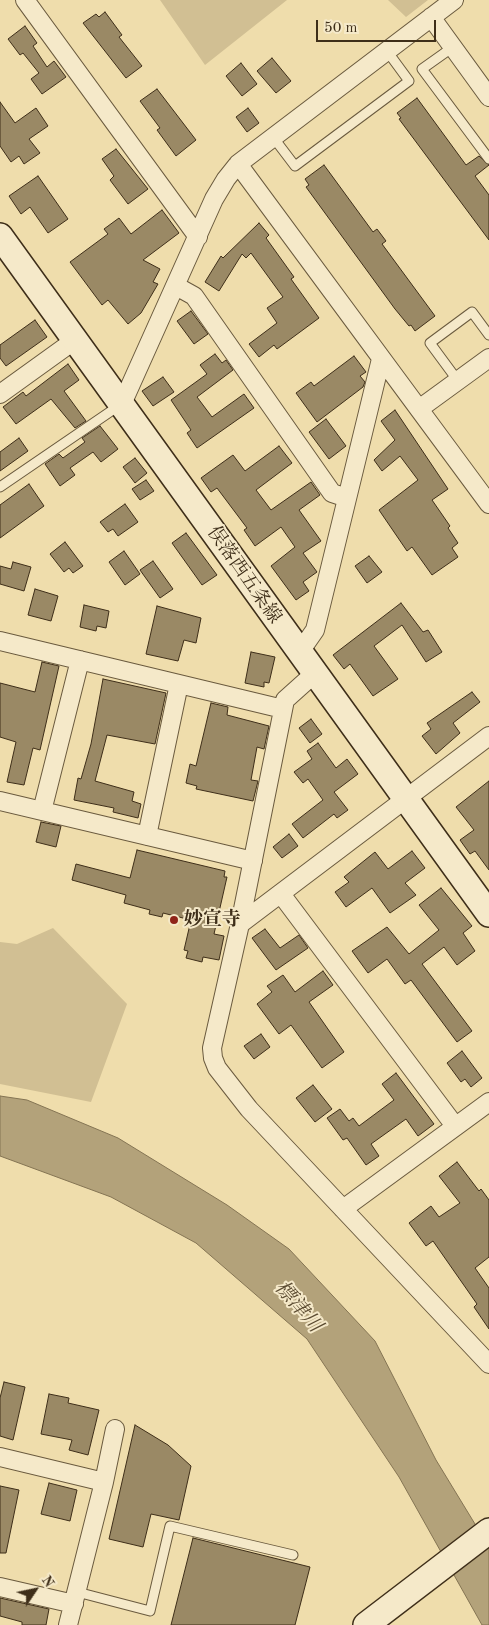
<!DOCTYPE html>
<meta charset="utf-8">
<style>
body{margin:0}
#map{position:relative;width:489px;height:1625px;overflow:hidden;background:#efddac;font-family:"Old Standard TT",serif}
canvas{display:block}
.north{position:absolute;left:10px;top:1565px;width:50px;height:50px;-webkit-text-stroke:4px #f5e9c9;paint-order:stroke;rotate:56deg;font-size:14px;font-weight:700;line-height:20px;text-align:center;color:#3e2e19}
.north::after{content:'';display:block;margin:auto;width:18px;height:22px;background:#3e2e19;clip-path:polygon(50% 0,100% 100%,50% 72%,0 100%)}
.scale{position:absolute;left:316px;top:20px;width:120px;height:22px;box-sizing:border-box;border:2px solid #3e2e19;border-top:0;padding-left:6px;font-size:15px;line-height:18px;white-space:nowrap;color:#3e2e19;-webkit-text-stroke:4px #f5e9c9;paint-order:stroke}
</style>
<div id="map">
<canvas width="489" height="1625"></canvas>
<div class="north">N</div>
<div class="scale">50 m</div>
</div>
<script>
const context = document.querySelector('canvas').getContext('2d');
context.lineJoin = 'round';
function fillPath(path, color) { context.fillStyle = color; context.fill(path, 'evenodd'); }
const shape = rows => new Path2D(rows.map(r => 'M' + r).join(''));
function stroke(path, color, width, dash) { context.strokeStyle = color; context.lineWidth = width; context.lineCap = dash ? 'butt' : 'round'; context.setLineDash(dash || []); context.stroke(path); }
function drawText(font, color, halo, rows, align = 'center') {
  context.font = font + ' "Old Standard TT","Noto Serif JP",serif'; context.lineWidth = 4; context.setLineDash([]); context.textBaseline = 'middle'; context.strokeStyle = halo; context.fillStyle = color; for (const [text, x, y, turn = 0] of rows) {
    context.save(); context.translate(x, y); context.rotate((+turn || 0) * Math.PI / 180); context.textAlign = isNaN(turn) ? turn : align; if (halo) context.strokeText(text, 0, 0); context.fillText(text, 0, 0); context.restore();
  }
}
const green = shape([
 [160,0,287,0,205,65],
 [388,0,428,0,406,17],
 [53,928,127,1004,91,1102,0,1084,0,942,17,944]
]);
const water = shape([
 [0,1096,27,1100,118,1138,227,1205,289,1249,375,1341,436,1460,489,1547,489,1625,482,1625,399,1477,307,1339,196,1243,111,1197,0,1156,0,1096]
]);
const building = shape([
 [105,12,122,35,119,37,142,66,126,78,83,23,96,14,99,17,105,12],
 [25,26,37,43,33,46,47,67,54,61,66,77,42,94,31,79,39,73,23,53,20,55,8,39,25,26],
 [272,58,291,81,276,93,257,71,272,58],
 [241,63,257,84,242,96,226,76,241,63],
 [157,89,196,140,176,156,157,130,160,128,140,101,157,89],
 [417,98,466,165,479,156,489,165,475,176,489,195,489,240,399,119,401,118,397,113,417,98],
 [0,102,15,123,36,108,48,126,29,139,40,153,24,164,19,156,11,162,0,146,0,102],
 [248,108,259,123,247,132,236,117,248,108],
 [116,149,148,189,128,204,110,180,114,176,102,159,116,149],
 [324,165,373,232,377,229,386,241,382,244,435,316,415,331,411,325,409,326,395,309,306,187,309,185,305,179,324,165],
 [38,176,68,219,48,233,30,207,21,214,9,196,38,176],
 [162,210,179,233,143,260,160,269,153,282,158,284,141,313,128,324,108,300,102,305,70,262,108,234,104,229,119,218,131,234,162,210],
 [259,223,269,235,266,238,294,277,291,279,319,318,277,349,274,345,259,357,249,344,277,323,267,308,283,297,251,253,246,258,242,254,219,291,205,282,221,256,223,258,259,223],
 [191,311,208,334,194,344,177,321,191,311],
 [35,320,47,337,6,366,0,358,0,345,35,320],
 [215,354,222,363,226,360,233,370,197,397,212,417,244,394,254,408,197,448,187,433,191,430,171,400,207,374,200,365,215,354],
 [354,356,366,372,360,376,365,382,363,387,317,422,296,393,311,382,314,386,354,356],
 [68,364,79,380,64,391,86,421,75,428,51,399,16,424,3,407,23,392,26,396,68,364],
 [163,377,174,392,153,406,142,391,163,377],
 [395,410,448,489,432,500,450,526,448,528,458,543,452,548,458,557,432,575,412,547,407,551,379,510,418,480,400,456,382,471,374,460,395,440,381,421,395,410],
 [326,419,346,446,329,459,309,432,326,419],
 [100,426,118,449,101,462,93,452,70,468,75,475,60,486,45,464,59,454,63,458,85,442,82,438,100,426],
 [19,438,28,451,0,471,0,452,19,438],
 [279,446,292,463,256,490,271,510,311,482,320,495,299,510,321,541,303,553,317,572,303,582,309,591,296,600,271,566,295,547,281,527,255,546,244,530,247,528,217,488,211,492,201,478,233,455,245,471,279,446],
 [135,458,147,473,135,483,123,467,135,458],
 [146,480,154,491,140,500,132,489,146,480],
 [29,484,44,506,0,538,0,505,29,484],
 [125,504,138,522,118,536,113,529,108,532,100,522,125,504],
 [186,533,217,575,202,585,172,543,186,533],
 [65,542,83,566,73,573,69,568,64,572,50,554,65,542],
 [124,551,140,574,125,585,109,562,124,551],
 [369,556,382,572,367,583,355,566,369,556],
 [153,561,173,589,160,598,140,570,153,561],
 [13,562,31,567,24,591,0,584,0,566,11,569,13,562],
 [35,589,58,596,51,621,28,615,35,589],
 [401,603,423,632,428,630,442,652,426,662,402,625,374,646,398,679,373,696,350,664,344,669,333,655,401,603],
 [84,605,109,611,106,628,97,626,96,631,80,627,84,605],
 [157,606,201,618,196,643,184,640,178,661,146,654,157,606],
 [251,652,275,657,269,683,264,682,264,687,245,683,251,652],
 [42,662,59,666,40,750,33,748,24,785,7,782,16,742,0,737,0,683,35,692,42,662],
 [103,679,166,693,155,744,107,735,95,781,134,792,132,801,141,804,138,818,113,812,114,808,74,800,78,778,81,779,91,744,103,679],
 [472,692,480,702,453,723,460,733,436,754,422,736,431,729,427,723,472,692],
 [211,703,228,707,227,715,269,726,264,749,257,747,251,780,258,781,253,801,196,789,197,786,186,783,190,764,196,766,211,703],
 [311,719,322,734,310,743,299,728,311,719],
 [318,743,336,768,347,759,358,774,334,792,348,810,337,818,334,814,303,838,292,824,323,800,308,779,303,783,294,772,312,759,307,751,318,743],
 [489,781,489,870,475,851,470,854,460,840,474,830,456,807,489,781],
 [41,822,61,826,56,847,36,842,41,822],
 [289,834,298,846,282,858,273,847,289,834],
 [137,850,225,871,224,877,227,877,214,934,224,936,219,960,203,957,202,962,186,958,188,951,184,950,191,920,163,913,162,917,149,914,150,910,124,903,126,895,72,880,76,864,130,878,137,850],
 [412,851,425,868,405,883,416,895,390,913,372,888,346,907,335,892,349,882,344,877,375,852,388,869,412,851],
 [441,888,472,926,463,933,475,951,457,965,444,947,422,964,472,1031,457,1042,411,980,405,984,387,959,368,973,352,951,387,927,409,954,439,930,419,905,441,888],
 [265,929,280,948,299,935,308,948,276,970,252,938,265,929],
 [323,971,333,985,309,1002,344,1052,322,1068,291,1025,279,1034,257,1004,272,992,267,986,283,975,295,992,323,971],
 [261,1034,270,1047,254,1059,244,1046,261,1034],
 [462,1051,482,1078,471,1087,465,1079,461,1082,447,1063,462,1051],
 [396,1073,434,1124,418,1136,406,1119,371,1144,379,1156,366,1165,347,1138,343,1140,327,1118,340,1109,349,1121,353,1118,359,1126,394,1100,382,1084,396,1073],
 [313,1085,332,1109,315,1122,296,1098,313,1085],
 [457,1162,479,1191,481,1189,489,1200,489,1257,475,1268,489,1288,489,1329,474,1307,477,1304,433,1241,426,1246,409,1223,431,1206,439,1217,460,1203,439,1176,457,1162],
 [4,1382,25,1387,13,1440,0,1436,0,1398,4,1382],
 [49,1394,69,1398,68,1403,99,1410,88,1455,69,1450,72,1440,41,1434,49,1394],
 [135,1425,168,1445,191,1466,179,1520,151,1514,143,1547,109,1539,135,1425],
 [49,1483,77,1490,70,1521,41,1514,49,1483],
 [0,1486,19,1490,6,1553,0,1553,0,1486],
 [193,1538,310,1567,295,1625,171,1625,193,1538],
 [0,1598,49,1609,46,1625,22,1625,22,1622,0,1616,0,1598]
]);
const lane = shape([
 [453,47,422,69,489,159],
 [273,137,295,166,409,81,387,51],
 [458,381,430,343,472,312,489,335],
 [0,487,120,405],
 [77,1592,150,1611,170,1526,293,1555]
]);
const street = shape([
 [25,0,198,237],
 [431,17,489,97],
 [238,164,489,504],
 [176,286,194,296,332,493,347,498],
 [0,394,75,340],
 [122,404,214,199,226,179,238,164,454,0],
 [419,409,489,358],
 [0,641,283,709],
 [299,653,315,630,381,359],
 [489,736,240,924,212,1048,213,1058,217,1068,249,1109,489,1364],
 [0,801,253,861],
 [42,811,80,660],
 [147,836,179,684],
 [281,894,455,1126],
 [240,924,285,700,314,674],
 [343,1209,489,1102],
 [0,1457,104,1482],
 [0,1587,74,1604],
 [68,1625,104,1482,115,1429]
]);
const secondary = shape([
 [0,236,489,914],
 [366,1625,489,1531]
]);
const markers = [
 [174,920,5,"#8f2418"]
];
const streetNames = [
 ["俣落西五条線",244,575,55]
];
const poiNames = [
 ["妙宣寺",184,920]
];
const waterNames = [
 ["標津川",298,1307,49]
];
fillPath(green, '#d1bf93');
fillPath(water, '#b3a27a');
stroke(water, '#847453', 1);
fillPath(building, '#9a8965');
stroke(building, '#3e2e19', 1);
stroke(lane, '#6a5a3e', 11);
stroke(street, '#6a5a3e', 20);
stroke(secondary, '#3e2e19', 28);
stroke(lane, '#f5e9c9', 9);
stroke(street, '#f5e9c9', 18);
stroke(secondary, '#f5e9c9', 25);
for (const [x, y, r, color] of markers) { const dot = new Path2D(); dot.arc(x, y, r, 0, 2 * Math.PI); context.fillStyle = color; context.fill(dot); stroke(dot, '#f5e9c9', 2); }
drawText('19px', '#3e2e19', '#f5e9c9', streetNames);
drawText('bold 19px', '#3e2e19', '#f5e9c9', poiNames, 'left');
drawText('italic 20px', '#5b4b31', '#f5e9c9', waterNames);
</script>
